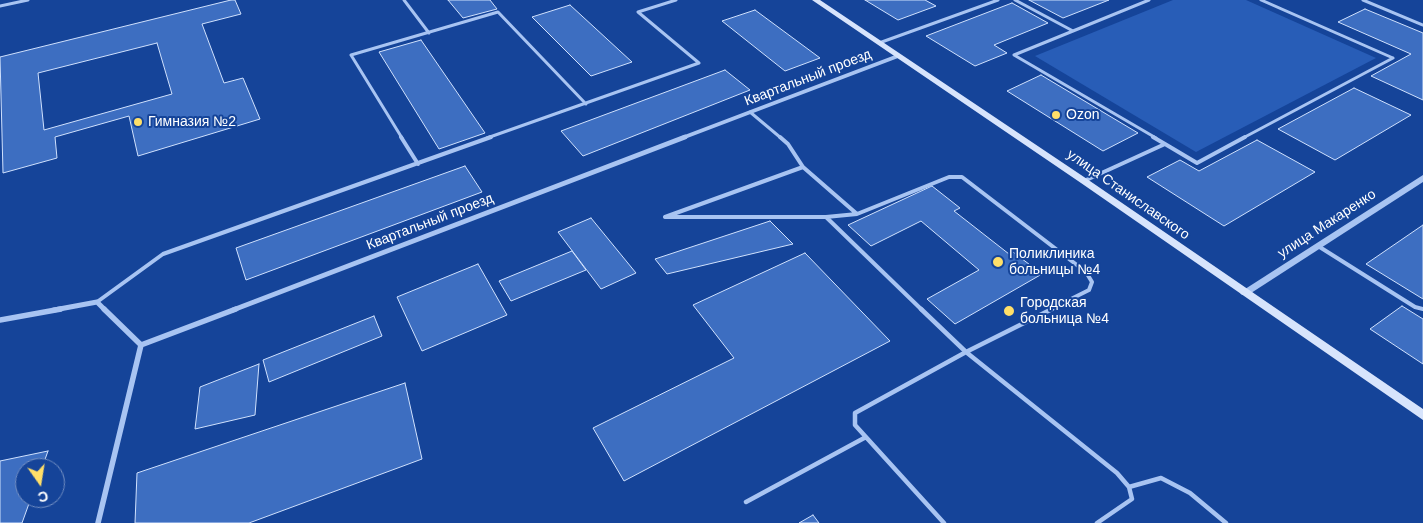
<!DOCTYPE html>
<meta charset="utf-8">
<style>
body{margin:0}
#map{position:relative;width:1423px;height:523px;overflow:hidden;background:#154499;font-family:Arial,sans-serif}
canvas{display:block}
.north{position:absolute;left:15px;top:458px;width:50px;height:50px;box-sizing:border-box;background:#154499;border:1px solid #738fc2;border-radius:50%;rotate:167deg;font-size:14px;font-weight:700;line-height:20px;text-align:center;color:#fff}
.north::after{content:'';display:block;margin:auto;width:18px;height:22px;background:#ffdf69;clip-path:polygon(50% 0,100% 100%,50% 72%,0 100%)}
</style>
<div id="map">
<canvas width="1423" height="523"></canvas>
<div class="north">С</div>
</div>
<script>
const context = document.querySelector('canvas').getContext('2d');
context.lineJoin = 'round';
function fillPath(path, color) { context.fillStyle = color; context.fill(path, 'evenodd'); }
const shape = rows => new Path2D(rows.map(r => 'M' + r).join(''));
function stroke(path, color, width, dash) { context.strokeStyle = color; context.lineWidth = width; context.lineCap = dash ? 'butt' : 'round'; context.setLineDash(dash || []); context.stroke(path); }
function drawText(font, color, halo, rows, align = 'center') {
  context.font = font + ' Arial,sans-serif'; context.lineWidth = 4; context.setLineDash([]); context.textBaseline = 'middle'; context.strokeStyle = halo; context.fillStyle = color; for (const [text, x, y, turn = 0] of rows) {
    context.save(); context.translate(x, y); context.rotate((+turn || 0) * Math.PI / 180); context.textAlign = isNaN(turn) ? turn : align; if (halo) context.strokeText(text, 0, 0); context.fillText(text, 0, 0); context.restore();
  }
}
const green = shape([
 [1173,0,1246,0,1376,58,1196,152,1035,56]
]);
const building = shape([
 [231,0,235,0,241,14,202,24,224,83,243,78,260,119,138,156,129,116,55,137,57,158,3,173,0,57,231,0],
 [157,43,172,94,44,130,38,73,157,43],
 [448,0,490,0,497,9,463,18,448,0],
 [865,0,925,0,936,6,898,20,865,0],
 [1029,0,1109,0,1063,18,1029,0],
 [1012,3,1048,23,994,45,1007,53,975,66,926,36,1012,3],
 [570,5,632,62,591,76,532,17,570,5],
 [1365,9,1423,33,1423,100,1371,76,1411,54,1338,22,1365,9],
 [755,10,820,58,785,71,722,21,755,10],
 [421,40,485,133,439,149,379,52,421,40],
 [725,70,750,90,583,156,561,131,725,70],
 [1041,75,1138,133,1103,151,1007,91,1041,75],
 [1354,88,1411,115,1335,160,1278,129,1354,88],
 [1257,140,1315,172,1224,226,1147,177,1180,160,1199,171,1257,140],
 [465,166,482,192,246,280,236,248,465,166],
 [932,186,960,208,954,211,1009,254,1013,252,1042,274,955,324,927,299,979,270,921,221,871,246,848,225,932,186],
 [591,218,636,273,601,289,558,232,591,218],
 [770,221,793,244,667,274,655,259,770,221],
 [1423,225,1423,299,1366,264,1423,225],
 [572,251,586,270,511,301,499,281,572,251],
 [805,253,890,341,624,481,593,428,734,358,693,305,805,253],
 [478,264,507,315,422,351,397,297,478,264],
 [1402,306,1423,319,1423,364,1370,329,1402,306],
 [374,316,382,336,269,382,263,360,374,316],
 [259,364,255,415,195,429,200,387,259,364],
 [405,383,422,459,249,523,135,523,137,473,405,383],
 [48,451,42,468,25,468,25,498,31,498,22,523,0,523,0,461,48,451],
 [813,515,819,523,799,523,813,515]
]);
const serviceFar2 = shape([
 [404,0,429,33],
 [1015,0,1073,31,1014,55,1156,138],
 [1261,0,1393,58],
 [1363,0,1423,25],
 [0,6,28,0],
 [1073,31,1149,0],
 [879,43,998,0],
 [750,112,781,138],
 [402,138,351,55,498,12,586,104],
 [487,138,699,63,638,12,676,0],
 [1243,138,1393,58]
]);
const serviceFar1 = shape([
 [401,137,418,164],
 [780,137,788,144,803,167,665,217,826,217],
 [1153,137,1165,144],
 [803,167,857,214],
 [1084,181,1165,144,1197,163,1245,137],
 [826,217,857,214,949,177,962,177,1086,272,1092,282,1089,290,1049,310],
 [826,217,922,310],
 [1318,246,1415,307,1423,309],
 [97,302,163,254,491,137]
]);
const service = shape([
 [921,309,966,352,1052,309],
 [1129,487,1161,478,1190,493,1226,523],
 [746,502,866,437],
 [944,523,855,425,855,413,966,352,1117,473,1129,487,1132,499,1097,523]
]);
const minorFar2 = shape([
 [682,138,898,56]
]);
const minorFar1 = shape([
 [54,310,97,302,105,310],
 [233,310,685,137]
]);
const minor = shape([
 [104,309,141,345],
 [0,320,61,309],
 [98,523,141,345,236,309]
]);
const tertiary = shape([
 [1423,175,1423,182,1248,295,1242,295,1240,293,1242,291,1423,175]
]);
const secondary = shape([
 [812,0,820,0,1087,179,1423,409,1423,420,1081,183,812,0]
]);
const markers = [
 [1056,115,5,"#ffdf69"],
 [138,122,5,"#ffdf69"],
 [998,262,6,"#ffdf69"],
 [1009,311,6,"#ffdf69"]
];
const streetNames = [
 ["Квартальный проезд",808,78,-21],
 ["улица Станиславского",1128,195,35],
 ["Квартальный проезд",430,222,-21],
 ["улица Макаренко",1327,224,-33]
];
const poiNames = [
 ["Ozon",1066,115],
 ["Гимназия №2",148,122],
 ["Поликлиника",1009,254],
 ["больницы №4",1009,270],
 ["Городская",1020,303],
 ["больница №4",1020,319]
];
fillPath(green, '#285db7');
fillPath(building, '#3d6ec1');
stroke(building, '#d0e1fd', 1);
stroke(serviceFar2, '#a8c4f2', 3);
stroke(serviceFar1, '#a8c4f2', 4);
stroke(service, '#a8c4f2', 4.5);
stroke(minorFar2, '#a8c4f2', 4);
stroke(minorFar1, '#a8c4f2', 5);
stroke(minor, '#a8c4f2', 5.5);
fillPath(tertiary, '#a8c4f2');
fillPath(secondary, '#d7e4fc');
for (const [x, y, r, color] of markers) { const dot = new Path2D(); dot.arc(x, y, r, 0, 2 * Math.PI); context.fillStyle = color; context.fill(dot); stroke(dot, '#154499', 2); }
drawText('14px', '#fff', '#154499', streetNames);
drawText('14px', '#fff', '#154499', poiNames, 'left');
</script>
